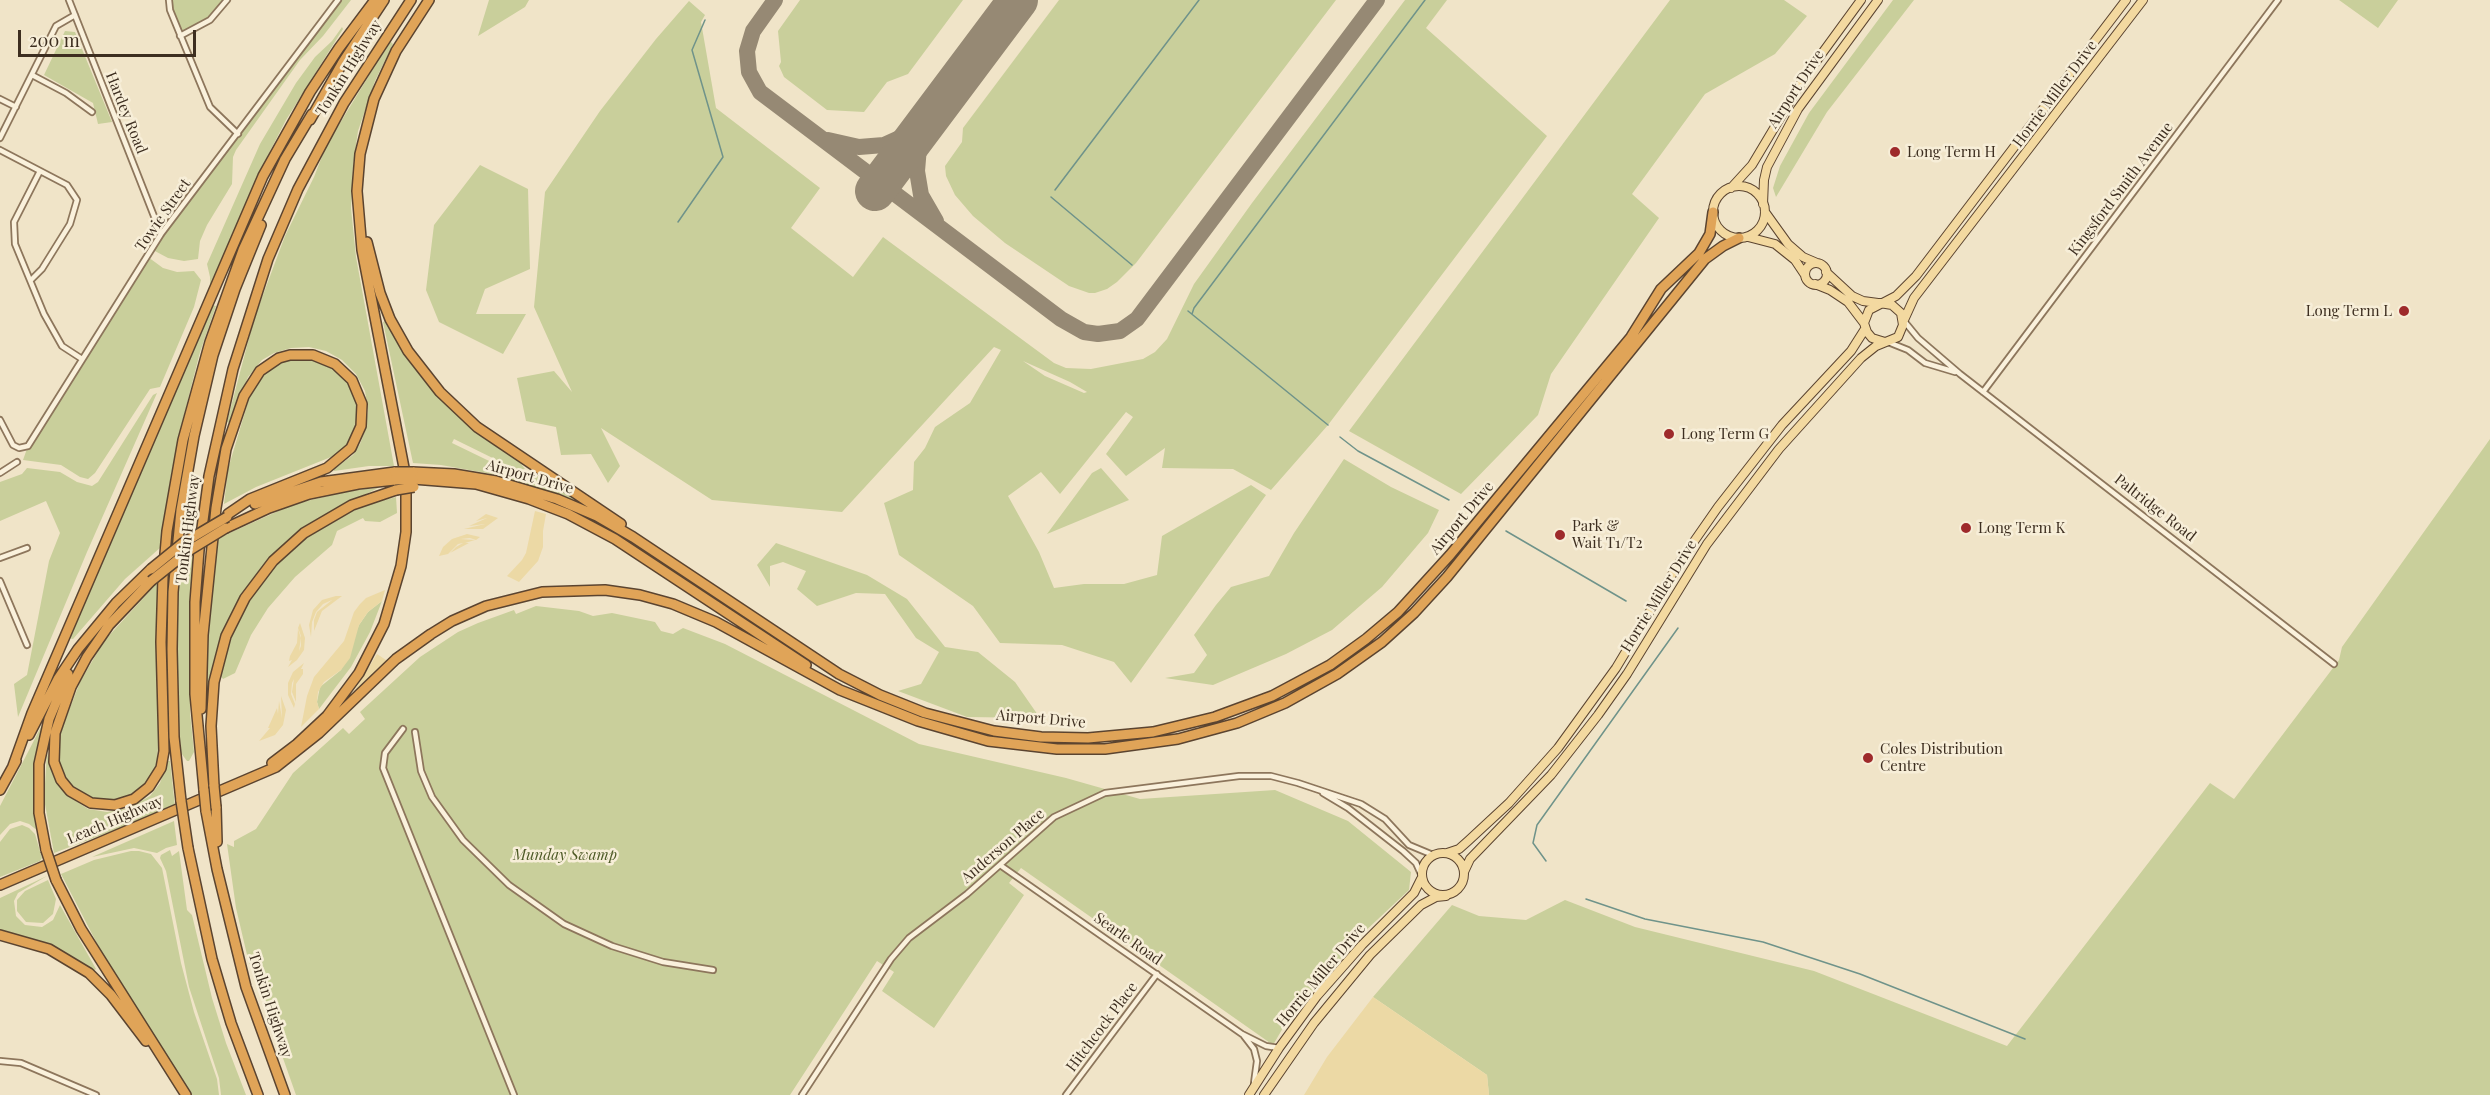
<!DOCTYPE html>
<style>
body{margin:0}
#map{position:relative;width:2490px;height:1095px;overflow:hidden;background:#f0e4c8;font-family:"Playfair Display",serif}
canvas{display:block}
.scale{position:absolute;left:18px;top:30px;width:178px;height:27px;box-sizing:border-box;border:3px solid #3d2e20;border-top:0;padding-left:8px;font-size:18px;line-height:21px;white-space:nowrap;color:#3d2e20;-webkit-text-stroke:4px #f7eed8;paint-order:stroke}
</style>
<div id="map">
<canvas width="2490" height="1095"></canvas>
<div class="scale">200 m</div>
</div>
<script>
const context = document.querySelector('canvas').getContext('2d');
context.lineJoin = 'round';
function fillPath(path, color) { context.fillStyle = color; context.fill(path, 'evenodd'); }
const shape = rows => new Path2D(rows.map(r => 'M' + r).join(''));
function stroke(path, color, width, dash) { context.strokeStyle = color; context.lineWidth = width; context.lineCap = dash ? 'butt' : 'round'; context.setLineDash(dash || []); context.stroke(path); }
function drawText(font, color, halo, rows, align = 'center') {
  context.font = font + ' "Playfair Display",serif'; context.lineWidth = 5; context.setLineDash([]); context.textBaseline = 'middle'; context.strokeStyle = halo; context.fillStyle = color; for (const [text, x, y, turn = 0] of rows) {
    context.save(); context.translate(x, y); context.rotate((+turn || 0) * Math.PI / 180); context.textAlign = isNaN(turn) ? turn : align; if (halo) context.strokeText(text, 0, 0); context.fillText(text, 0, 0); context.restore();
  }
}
const green = shape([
 [169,0,227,0,210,20,180,36,170,10],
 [338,0,351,0,323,36,300,60,236,150,233,157,232,184,207,225,200,241,198,259,184,261,168,258,153,250,161,234],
 [489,0,529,0,525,7,478,36],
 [800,0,963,0,908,74,887,82,864,112,827,110,784,77,779,66,781,62,778,31],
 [1059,0,1336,0,1136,263,1117,282,1107,289,1095,293,1089,293,1069,286,1005,243,973,216,955,195,946,176,945,166,962,142,963,128],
 [1405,0,1447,0,1426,28,1547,136,1328,425,1271,490,1233,469,1162,468,1165,448,1126,476,1106,454,1133,417,1126,412,1060,494,1041,472,1008,496,1039,552,1054,588,1084,584,1124,584,1157,575,1162,536,1251,485,1266,495,1131,683,1114,662,1062,645,1000,643,973,606,899,555,884,503,913,490,914,462,925,448,935,427,970,403,1001,350,994,347,842,512,712,500,601,428,620,466,608,483,591,454,561,455,556,427,526,421,517,378,554,371,572,392,534,307,545,192,600,111,656,39,689,1,705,15,701,22,716,108,820,188,791,228,853,277,883,237,1054,363,1066,368,1091,369,1143,359,1155,352,1167,339,1194,284,1252,203],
 [1023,361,1070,382,1087,392,1084,393,1045,376],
 [1670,0,1784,0,1807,16,1775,54,1705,94,1632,194,1659,218,1551,374,1538,415,1461,494,1349,431],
 [1893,0,1914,0,1827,112,1776,197,1773,188,1780,166,1809,113],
 [2339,0,2398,0,2378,28],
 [342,27,343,29,286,120,268,155,210,291,210,277,207,264,260,144,296,83,315,57,332,41],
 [65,31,75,32,112,122,98,124,93,103,44,75],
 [390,41,393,44,375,81,358,131,353,166,351,208,356,257,394,466,369,466,334,471,334,469,353,455,360,444,365,431,368,410,365,391,356,374,342,360,326,351,309,347,291,348,274,353,262,360,248,377,230,423,227,422,254,319,285,236,314,177,326,146],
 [480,165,528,189,530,269,485,289,476,314,526,314,503,354,439,322,426,290,434,225],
 [148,257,163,268,177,272,194,271,201,280,194,307,160,387,150,389,95,473,88,479,80,477,61,465,23,460,28,446],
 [212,305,216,306,200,352,181,427,171,475,161,547,125,579,73,639,69,638],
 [387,321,410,361,435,393,516,457,525,469,517,470,454,439,452,443,518,475,525,476,530,472,546,481,548,479,575,495,572,500,497,475,441,465,413,463,383,322],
 [301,357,326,361,350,383,358,410,357,426,348,445,336,455,256,487,224,504,228,469,251,392,267,371,280,362],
 [157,393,87,552,18,717,14,684,27,675,49,561,60,533,46,501,0,521,0,482,22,474,27,468,60,472,77,482,92,486,98,482,153,395],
 [2490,439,2490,1095,1489,1095,1487,1075,1373,997,1452,905,1479,916,1526,920,1565,900,1635,927,1814,971,2007,1046,2210,783,2234,799,2339,660,2342,647],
 [1344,459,1391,487,1439,510,1428,533,1382,587,1332,630,1286,654,1213,685,1165,678,1194,673,1207,655,1194,635,1216,605,1231,587,1269,576,1294,533],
 [1101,468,1129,500,1047,534,1092,473],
 [378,488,315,520,285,543,260,569,240,598,222,636,209,707,205,707,206,657,210,618,208,614,216,539,294,504,354,490],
 [396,497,397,513,380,522,365,521,363,518,337,531,332,545,295,577,268,608,251,635,235,673,223,679,219,674,224,656,240,617,262,580,275,565,297,545,334,519,369,504],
 [776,543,867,575,907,599,945,647,978,652,1015,682,1040,718,967,717,898,691,921,684,939,652,916,638,885,594,856,593,817,606,797,589,806,571,783,562,770,566,770,587,757,565],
 [195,552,190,651,190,713,194,752,189,761,187,761,181,753,178,715,177,616,180,563],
 [159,581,156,639,159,739,156,769,145,788,124,800,97,802,69,787,59,766,59,741,63,726,80,682,104,641],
 [382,601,370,632,351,667,319,709,317,702,320,687,341,670,359,625,368,612],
 [536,606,579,611,593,616,612,613,655,622,661,631,673,634,683,628,725,644,919,744,1066,778,1140,799,1275,790,1348,821,1411,872,1409,890,1361,935,1287,1021,1273,1045,1021,868,1009,883,1024,895,934,1028,882,991,894,972,877,961,790,1095,296,1095,248,959,236,908,227,844,234,847,234,841,256,829,293,773,343,728,349,734,365,719,360,712,420,657,458,632,478,623,514,610,516,614],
 [42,725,38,831,29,824,20,821,10,824,0,835,0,806],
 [47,753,53,775,65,794,88,809,107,812,129,808,150,796,160,783,167,761,170,761,175,807,54,853,44,799],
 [174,821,177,845,166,848,157,853,134,848,92,857],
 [22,825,29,828,35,834,42,858,40,861,0,877,0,842,10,829],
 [170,850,172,856,179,851,187,910,192,915,212,998,226,1043,246,1095,221,1095,219,1078,189,987,166,871,160,858,161,855],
 [131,851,139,851,151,854,162,868,181,963,194,1012,217,1079,219,1095,192,1095,104,957,61,874,94,860],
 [47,876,18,893,14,901,16,916,25,925,42,927,53,920,60,905,96,969,92,972,42,943,0,932,0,898],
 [48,880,56,899,53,914,43,923,26,922,17,911,17,900,25,891]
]);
const sand = shape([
 [535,511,546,514,543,531,543,547,538,561,519,582,507,576,522,560,526,553],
 [486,514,498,518,483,529,464,529,485,524,469,526,487,518,476,521],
 [467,534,480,537,476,540,470,538,460,539,475,540,465,543,469,543,450,553,456,547,463,543,458,544,448,554,439,556,443,547,452,539],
 [385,590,382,601,368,612,359,625,350,658,341,670,324,682,318,692,317,702,319,709,301,727,307,696,314,677,344,641,354,612,360,604,366,598],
 [336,596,342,596,322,611,314,631,314,620,317,612,332,600,323,604,316,612,312,622,311,637,309,625,313,610,322,600],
 [300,623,305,638,304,650,297,660,288,667,292,660,289,661,290,656,297,643,298,629,301,638,299,651,301,646,301,636,298,628],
 [377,654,389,662,356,695,353,693],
 [304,663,301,669,303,669,303,674,296,684,296,702,292,692,294,679,292,683,291,694,295,704,294,708,288,695,288,683,293,672],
 [281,696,286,710,283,725,275,735,259,741,270,728,268,728,277,708,278,714,279,701,282,718],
 [1373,997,1487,1075,1489,1095,1304,1095,1327,1057]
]);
const stream = shape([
 [1055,190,1199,0],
 [1051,197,1132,265],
 [678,222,723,157,692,50,705,20],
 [1188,311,1328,425],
 [1192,314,1194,308,1425,0],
 [1340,437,1358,451,1449,500],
 [1506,531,1626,601],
 [1546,861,1533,843,1537,825,1678,628],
 [1586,899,1645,919,1763,942,1860,974,2025,1039]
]);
const taxiway = shape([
 [775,0,753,31,747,51,749,72,760,92,1061,319,1084,332,1098,334,1120,331,1137,319,1377,0],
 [933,114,919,147,917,171,921,195,936,221],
 [828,140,859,147,884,145,906,135,928,118]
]);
const runway = shape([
 [875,191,1018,0]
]);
const street = shape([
 [69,0,161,234],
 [169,0,170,10,210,107,238,134],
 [180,36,210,20,227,0],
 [32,75,66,93,92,112],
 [0,99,16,107],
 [0,138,56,26,75,15],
 [0,150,67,185,77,200,70,224,42,269,31,280],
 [40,171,14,222,15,244,44,314,62,346,82,359],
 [1904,321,1918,338,1960,374,2334,664],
 [1888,342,1908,350,1925,363,1955,372],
 [1983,392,2278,0],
 [0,420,13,445,19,448,28,446,161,234,338,0],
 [0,473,17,462],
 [0,558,27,548],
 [0,581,27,645],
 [403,729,385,753,383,768,514,1095],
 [415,732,421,771,432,797,463,840,509,885,564,924,612,946,663,962,713,970],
 [1323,793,1348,808,1403,851,1416,863,1421,874],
 [1000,865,1242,1034,1266,1046,1279,1048],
 [1244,1036,1254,1049,1257,1061,1254,1083],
 [0,1061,21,1063,96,1095],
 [802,1095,891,959,909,938,967,894,1054,817,1105,793,1239,776,1271,776,1298,783,1361,804,1385,819,1409,845,1433,855],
 [1066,1095,1157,974]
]);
const primary = shape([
 '1713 212a26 26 0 1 1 52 0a26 26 0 1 1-52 0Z',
 [1731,188,1752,165,1804,78,1861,0],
 [1763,204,1764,180,1767,167,1798,109,1878,0],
 [1765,212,1788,244,1803,257,1817,263],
 [1748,237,1775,244,1795,260,1805,275],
 '1805 274a11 11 0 1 1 22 0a11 11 0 1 1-22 0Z',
 [1826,272,1852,296,1863,301,1878,303],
 [1815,284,1830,290,1848,302,1864,323],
 [1904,320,1914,298,2143,0],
 [1885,342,1872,338,1867,332,1864,323,1869,310,1896,296,1916,276,2126,0],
 '1422 874a21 21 0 1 1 42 0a21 21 0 1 1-42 0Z',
 [1447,853,1459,849,1468,841,1509,803,1558,748,1616,668,1679,563,1718,507,1782,425,1851,351,1865,329],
 [1464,872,1470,859,1551,775,1598,715,1627,674,1707,544,1779,449,1861,358,1876,346,1898,337,1903,325,1901,313,1892,305,1880,303],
 [1249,1095,1279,1048,1317,996,1362,945,1414,893,1421,879],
 [1264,1095,1314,1023,1370,955,1421,905,1436,897,1446,896]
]);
const highway = shape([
 [310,120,343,62,384,0],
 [367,242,380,293,390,319,408,351,440,392,477,427,621,524],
 [413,472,454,474,496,481,557,499,597,516,633,537,839,674,880,695,925,713,994,731,1041,737,1088,738,1153,732,1215,717,1272,696,1330,665,1366,639,1398,612,1450,555,1631,337,1661,289,1699,253,1710,234,1713,212],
 [413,479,476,484,529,499,568,514,615,539,806,665],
 [255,504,321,482,395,472],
 [226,528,269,508,309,494,358,484,395,480],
 [151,581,109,625,87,657,71,687,55,733,54,762,61,780,70,791,91,803,115,805,134,799,149,787,161,768,164,751,161,642,163,577,167,531,183,440,210,342,243,250,285,159,312,114],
 [201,709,203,635,216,508,226,449,244,396,260,371,279,358,290,355,313,355,335,364,352,380,362,404,361,426,351,448,327,468,250,499,228,514],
 [29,735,58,679,78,649,116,603,151,569],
 [272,763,297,744,327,716,359,673,384,624,401,566,406,532,406,478,362,250,357,191,360,154,374,99,396,51,429,0],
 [13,766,32,713,263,176,310,92,339,48,375,0],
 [214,786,211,726,214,682,226,636,245,598,273,561,304,533,352,505,396,490],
 [0,790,16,761],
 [204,790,195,694,195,602,199,550,209,476,233,369,268,259,298,189,344,103,411,0],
 [181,801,174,737,172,649,173,592,181,510,194,436,213,355,235,289,261,225],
 [216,807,217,842],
 [206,811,217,869,246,987,285,1095],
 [188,848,212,959,231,1023,258,1095],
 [46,850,39,813,39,764,49,719,68,674],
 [56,880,81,929,186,1095],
 [0,885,276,767,319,733,396,659,431,634,452,621,486,606,542,592,605,590,640,595,673,604,716,622,840,690,918,721,988,741,1057,749,1105,749,1178,739,1237,723,1285,703,1337,674,1382,642,1414,613,1447,577,1705,259,1723,246,1739,238],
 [0,935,49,949,89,973,111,995,146,1041]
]);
const highwayBridge = shape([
 [395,472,413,472],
 [395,480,413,479],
 [396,490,414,487],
 [151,569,183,543,227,517],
 [151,581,190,550,226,528],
 [214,786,216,807],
 [204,790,206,811],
 [181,801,188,848],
 [46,850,56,880]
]);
const markers = [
 [1895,152,6,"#9e2a2b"],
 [2404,311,6,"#9e2a2b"],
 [1669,434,6,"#9e2a2b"],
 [1966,528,6,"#9e2a2b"],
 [1560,535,6,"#9e2a2b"],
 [1868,758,6,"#9e2a2b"]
];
const streetNames = [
 ["Tonkin Highway",349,68,-58],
 ["Airport Drive",1796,89,-57],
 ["Horrie Miller Drive",2055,94,-53],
 ["Hardey Road",126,113,68],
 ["Kingsford Smith Avenue",2121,189,-53],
 ["Towie Street",163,215,-55],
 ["Airport Drive",530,477,16],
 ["Paltridge Road",2155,508,38],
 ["Airport Drive",1462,518,-50],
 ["Tonkin Highway",188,529,-83],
 ["Horrie Miller Drive",1659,596,-58],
 ["Airport Drive",1041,719,5],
 ["Leach Highway",115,820,-23],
 ["Anderson Place",1003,846,-41],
 ["Searle Road",1128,939,35],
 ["Horrie Miller Drive",1321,975,-50],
 ["Tonkin Highway",270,1005,72],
 ["Hitchcock Place",1102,1027,-53]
];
const poiNames = [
 ["Long Term H",1907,152],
 ["Long Term L",2392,311,"right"],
 ["Long Term G",1681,434],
 ["Park &",1572,526],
 ["Wait T1/T2",1572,543],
 ["Long Term K",1978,528],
 ["Coles Distribution",1880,749],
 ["Centre",1880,766]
];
const parkNames = [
 ["Munday Swamp",565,855]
];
fillPath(green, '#c9cf9b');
fillPath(sand, '#ecd9a5');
stroke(stream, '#6f938a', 1.5);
stroke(taxiway, '#968974', 16);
stroke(runway, '#968974', 40);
stroke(street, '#8d765c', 8);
stroke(primary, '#5b4430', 10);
stroke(highway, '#5b4430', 12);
stroke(street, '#faf1dc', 4.5);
stroke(primary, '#f3d9a0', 8);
stroke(highway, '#e0a458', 9);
stroke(highwayBridge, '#5b4430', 12, []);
stroke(highwayBridge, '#e0a458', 9);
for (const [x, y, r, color] of markers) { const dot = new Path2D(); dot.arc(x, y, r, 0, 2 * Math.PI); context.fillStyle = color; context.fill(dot); stroke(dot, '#f7eed8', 2); }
drawText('15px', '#3d2e20', '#f7eed8', streetNames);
drawText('15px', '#3d2e20', '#f7eed8', poiNames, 'left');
drawText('italic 15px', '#4d5a26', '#f7eed8', parkNames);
</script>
